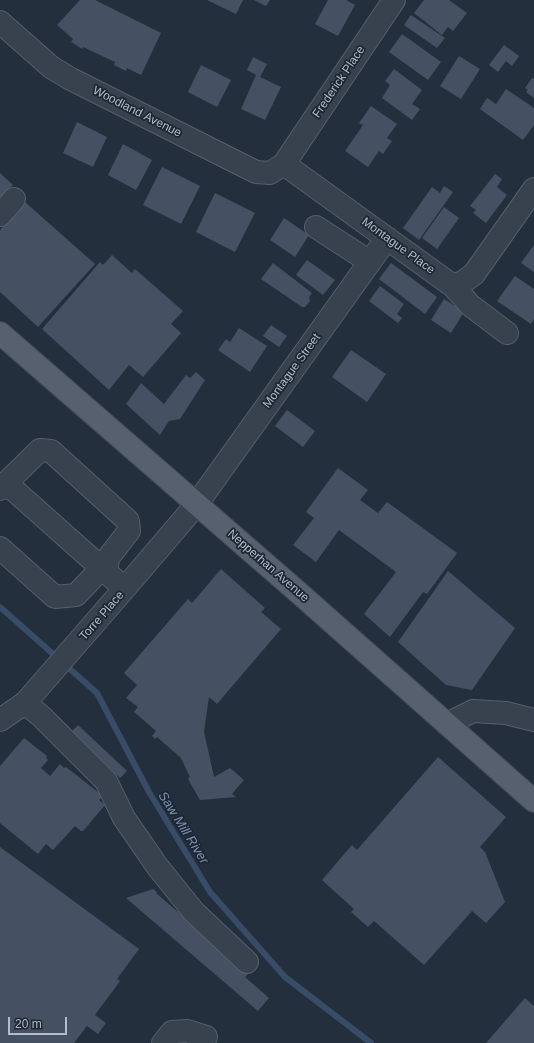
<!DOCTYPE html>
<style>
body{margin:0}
#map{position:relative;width:534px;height:1043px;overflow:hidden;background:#242f3e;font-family:Helvetica,sans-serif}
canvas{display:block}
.scale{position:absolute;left:8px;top:1017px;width:59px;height:18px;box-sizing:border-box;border:2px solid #b4bcc9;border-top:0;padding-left:5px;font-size:12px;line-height:14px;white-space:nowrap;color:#b4bcc9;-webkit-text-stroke:3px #1d2633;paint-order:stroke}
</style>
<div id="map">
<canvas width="534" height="1043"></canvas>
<div class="scale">20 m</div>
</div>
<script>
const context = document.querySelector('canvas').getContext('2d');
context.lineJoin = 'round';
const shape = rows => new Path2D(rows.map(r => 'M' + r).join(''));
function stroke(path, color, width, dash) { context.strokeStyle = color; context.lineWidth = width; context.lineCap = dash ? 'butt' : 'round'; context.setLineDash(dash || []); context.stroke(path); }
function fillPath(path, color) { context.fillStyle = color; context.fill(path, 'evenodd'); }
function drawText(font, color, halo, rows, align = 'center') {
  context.font = font + ' Helvetica,sans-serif'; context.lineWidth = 3.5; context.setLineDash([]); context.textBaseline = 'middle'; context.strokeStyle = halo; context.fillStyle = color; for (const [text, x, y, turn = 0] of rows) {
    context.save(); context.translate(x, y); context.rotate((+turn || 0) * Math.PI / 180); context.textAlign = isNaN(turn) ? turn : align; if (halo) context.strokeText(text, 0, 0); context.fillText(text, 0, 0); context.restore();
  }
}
const stream = shape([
 [0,607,97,693,149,792,210,892,285,977,371,1043]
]);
const building = shape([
 [80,0,95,0,161,33,141,75,127,68,126,71,114,65,115,62,83,47,82,49,71,42,73,39,57,25],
 [207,0,243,0,236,14],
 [254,0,270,0,266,6],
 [328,0,346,0,355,5,338,36,315,24],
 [424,0,449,0,467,13,453,31,448,27,442,35,414,13],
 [411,15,445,38,437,48,404,25],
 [402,34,441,62,428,80,389,52],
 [504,45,519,56,512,66,506,61,498,72,489,65],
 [459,56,480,69,461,99,440,86],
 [253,57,267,64,260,77,247,70],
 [201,65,231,80,217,107,188,92],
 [394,69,422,90,412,104,420,109,412,120,382,98,390,85,385,81],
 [256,75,281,87,265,120,241,109],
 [532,78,534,79,534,98,526,92,528,90,525,88],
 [506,89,534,108,534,125,523,140,480,109,487,98,496,104],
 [371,106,397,124,387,138,392,141,383,154,379,151,368,167,345,151,363,125,359,123],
 [77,122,107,137,93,167,63,153],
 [123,144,152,160,136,190,108,175],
 [162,167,200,186,181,224,143,205],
 [0,173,13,185,0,200],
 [495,174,502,179,497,187,507,195,486,223,473,213,476,210,470,206],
 [444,186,453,192,419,240,403,228,432,187,440,193],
 [215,193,255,213,235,252,196,232],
 [25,202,95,264,38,327,0,292,0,230],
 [444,207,459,218,437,249,422,238],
 [284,218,309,235,295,257,270,240],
 [534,245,534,272,521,263],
 [112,255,132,273,135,269,183,311,171,324,181,333,143,377,129,365,109,390,42,329,100,262,103,265],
 [307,260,335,280,323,295,296,275],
 [273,263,312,293,309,297,310,301,305,307,302,307,261,279],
 [391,263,437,297,425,314,379,279],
 [515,276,534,289,534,319,531,324,497,301],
 [380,286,404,304,397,314,402,318,398,323,369,301],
 [444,299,464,312,451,333,431,320],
 [271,325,287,336,279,347,263,336],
 [239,328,267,346,250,372,218,350,226,339,230,342],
 [351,350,386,374,367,402,332,377],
 [196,372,205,380,180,419,169,421,160,435,126,404,141,383,164,404,186,375,190,378],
 [287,410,315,431,303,447,275,426],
 [338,468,368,490,360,500,378,513,387,502,457,553,427,594,423,592,390,637,364,614,396,572,339,530,316,562,293,545,314,518,306,512],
 [221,569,265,608,261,612,281,629,217,704,209,697,204,732,214,777,230,768,244,780,232,794,236,797,200,800,188,779,190,777,181,758,157,737,155,739,152,736,156,731,134,712,138,707,126,698,137,685,124,673,188,599,192,603],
 [448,571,515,628,472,690,446,685,398,642],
 [78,725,127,771,120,778,72,731],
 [24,738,47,756,46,758,48,760,41,768,50,776,60,764,64,768,66,767,103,796,99,800,105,805,83,831,81,831,75,826,53,850,46,844,38,854,0,823,0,766],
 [438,757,506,817,480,847,485,852,505,902,486,923,472,911,424,965,374,921,368,927,351,912,354,909,322,880,352,845,357,850],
 [0,847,139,949,117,979,120,981,95,1015,106,1023,98,1034,87,1026,74,1043,0,1043],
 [153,889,157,892,156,893,249,973,245,977,269,998,258,1011,126,898],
 [525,998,534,1006,534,1043,486,1043]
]);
const minor = shape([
 [0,22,51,67,69,78,256,172,270,173,284,164,394,0],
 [284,164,453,286,470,305,507,333],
 [0,215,14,199],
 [316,227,370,262],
 [453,286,463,282,474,274,534,189],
 [6,483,115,580],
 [0,489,40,450,51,451,128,521,129,531,108,558,106,572],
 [0,548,55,597,76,595,97,573,106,572],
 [25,703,42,717,106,781,124,818,157,866,194,912,247,962],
 [0,720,25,703,125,588,196,505,387,238],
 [447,724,473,711,506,713,534,720],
 [163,1043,172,1032,187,1031,206,1037]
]);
const major = shape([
 [0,333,299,593,534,801]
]);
const streetNames = [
 ["Frederick Place",339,82,-56],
 ["Woodland Avenue",137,112,27],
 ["Montague Place",398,246,36],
 ["Montague Street",292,371,-54],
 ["Nepperhan Avenue",268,566,41],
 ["Torre Place",102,616,-49]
];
const waterNames = [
 ["Saw Mill River",183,828,58]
];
stroke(stream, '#394c67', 6);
fillPath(building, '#455162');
stroke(minor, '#565f6c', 24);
stroke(major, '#414a57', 24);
stroke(minor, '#38414e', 22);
stroke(major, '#56606e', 22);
drawText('12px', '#b4bcc9', '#1d2633', streetNames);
drawText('italic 13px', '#7c92b1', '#1d2633', waterNames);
</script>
